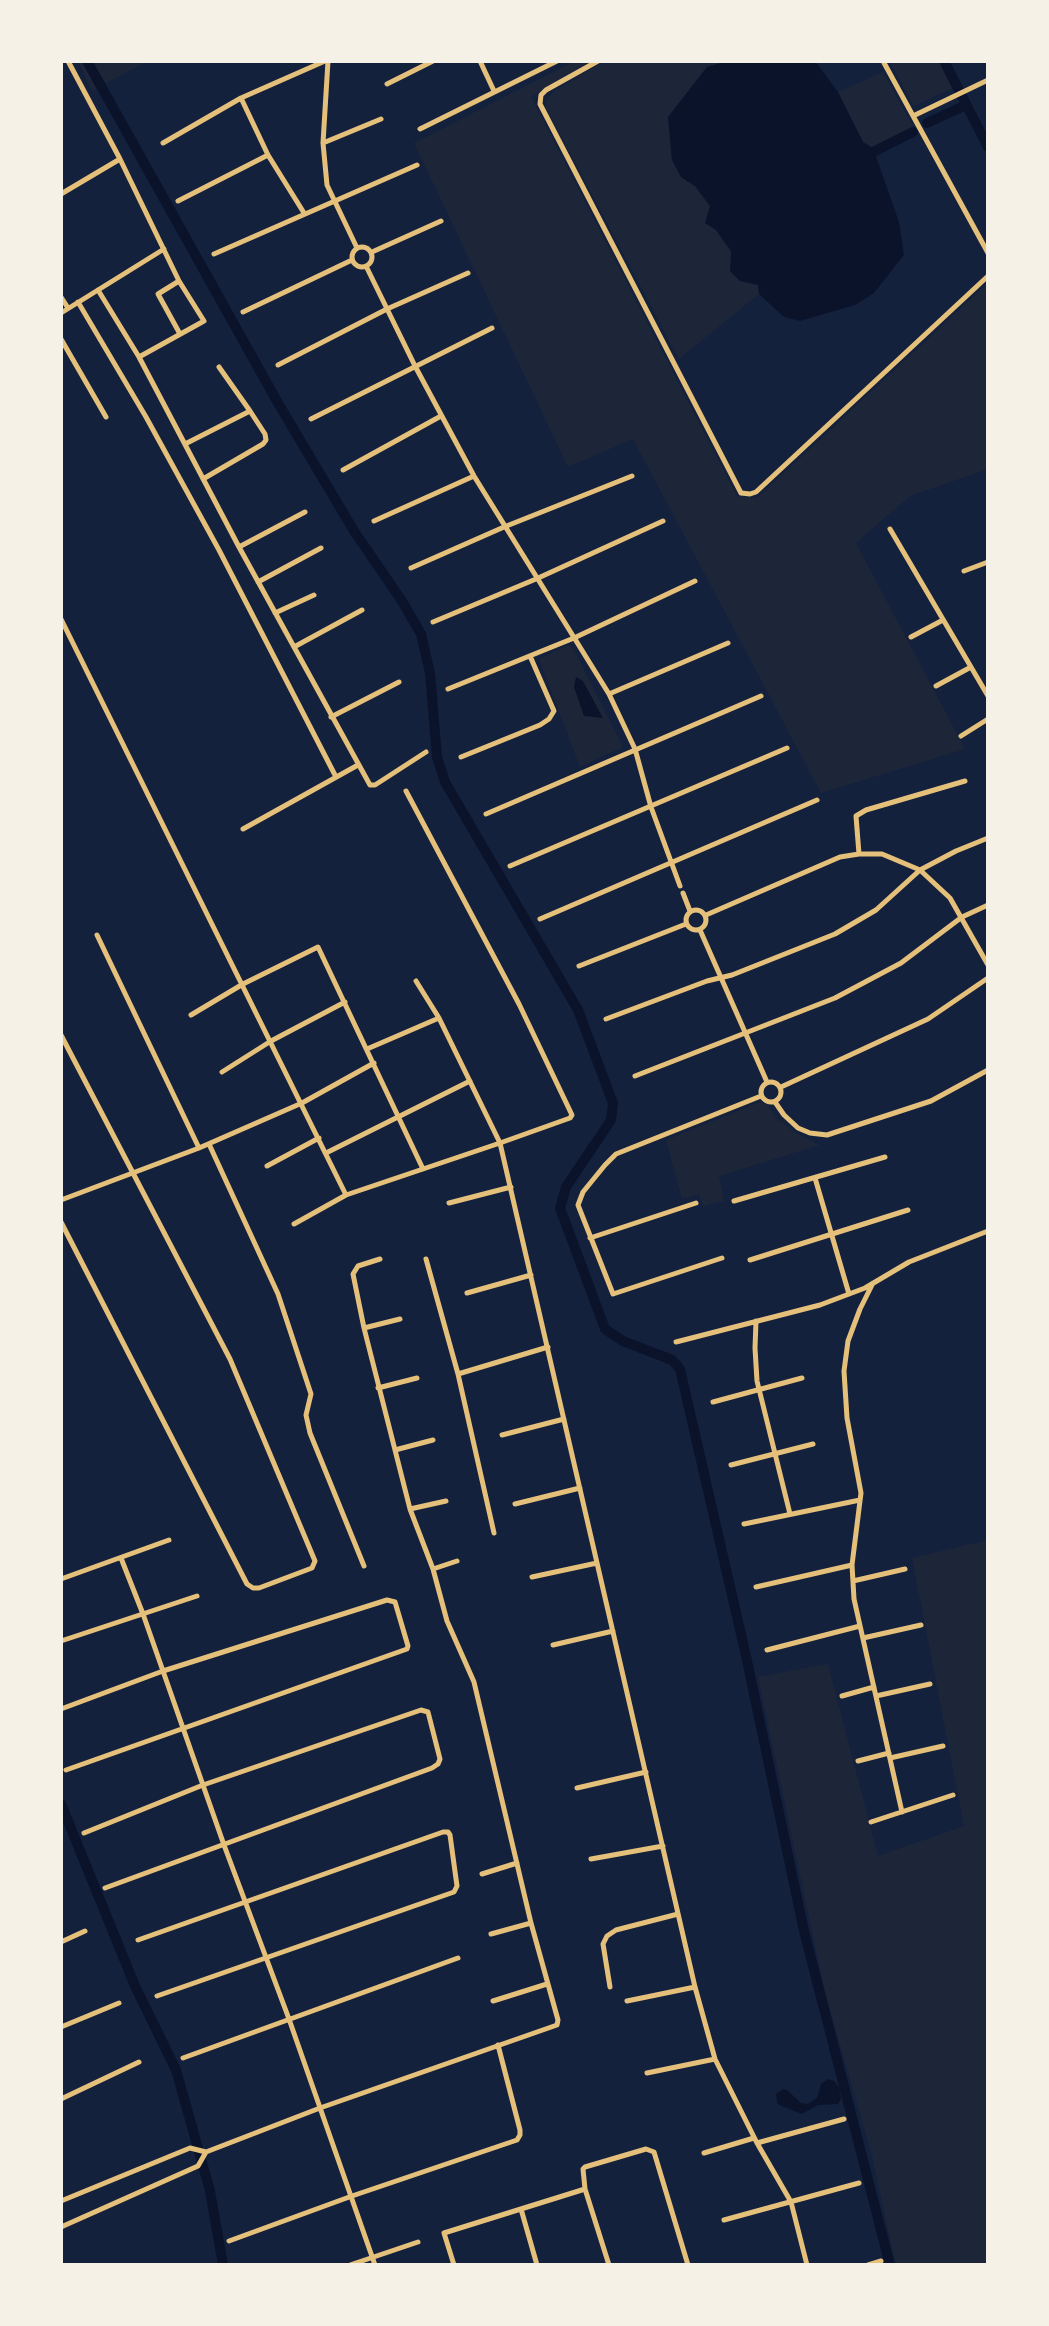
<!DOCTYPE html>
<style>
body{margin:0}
#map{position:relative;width:1049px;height:2326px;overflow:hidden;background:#14213d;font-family:"Alegreya Sans",sans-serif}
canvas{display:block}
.frame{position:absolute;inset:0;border:63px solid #f6f1e7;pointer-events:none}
</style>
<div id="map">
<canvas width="1049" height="2326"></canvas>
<div class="frame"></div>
</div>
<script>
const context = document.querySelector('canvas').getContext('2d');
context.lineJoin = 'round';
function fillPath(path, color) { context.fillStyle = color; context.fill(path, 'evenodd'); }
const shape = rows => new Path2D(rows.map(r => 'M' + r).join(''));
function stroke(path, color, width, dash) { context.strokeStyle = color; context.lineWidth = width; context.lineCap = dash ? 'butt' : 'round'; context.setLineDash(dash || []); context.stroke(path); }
const green = shape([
 [78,61,147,61,92,91],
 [575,61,590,61,531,97,737,496,757,498,988,283,988,469,910,496,856,543,965,749,821,793,633,439,568,467,414,143],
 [605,61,728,61,707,67,668,117,672,160,681,177,695,186,710,206,716,230,731,252,740,281,758,285,759,294,679,359,546,108,546,100,553,92],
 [889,61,939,61,953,88,914,106],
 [883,72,914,128,873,148,863,142,838,92],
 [568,645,574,650,623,747,580,767,539,659],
 [760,1102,768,1105,775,1117,796,1133,820,1145,719,1176,724,1201,703,1206,699,1194,682,1199,666,1140],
 [988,1540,988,2265,896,2265,872,2156,825,1992,758,1677,828,1664,878,1856,964,1826,912,1558]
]);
const water = shape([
 [728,61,815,61,838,92,863,142,873,148,899,222,904,255,874,293,855,305,800,321,784,317,759,294,758,285,740,281,730,271,731,251,716,230,705,223,710,206,695,186,681,177,672,160,668,117,707,67],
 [576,677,583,681,603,718,584,716,574,687],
 [828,2079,834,2081,839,2087,841,2099,838,2104,818,2105,802,2114,779,2105,777,2102,776,2094,783,2089,787,2090,801,2103,807,2104,817,2098,821,2084]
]);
const canal = shape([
 [87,61,278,403,354,531,402,601,421,634,430,673,437,757,445,782,578,1010,613,1103,611,1120,566,1187,560,1208,605,1329,623,1341,672,1360,680,1369,746,1656,804,1931,890,2265],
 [944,61,988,147],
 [927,123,966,105],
 [875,151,913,132],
 [61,1804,135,1986,176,2070,210,2191,223,2265]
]);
const minor = shape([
 [68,61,120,159,179,281,204,321,139,357],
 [328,61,323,143,327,185,357,248],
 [480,61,494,91],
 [598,61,546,90,541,95,540,104,741,493,750,494,756,492,988,276],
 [883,61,988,253],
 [387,84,433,61],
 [241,98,268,155,304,213],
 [913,116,988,80],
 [420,129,557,61],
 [163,143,241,98,325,61],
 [323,143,381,119],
 [61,194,120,159],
 [178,201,268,155],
 '352 257a10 10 0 1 1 20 0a10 10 0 1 1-20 0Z',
 [372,252,441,221],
 [214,254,417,165],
 [366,266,415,366,474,476,609,694,635,749,651,807,680,886],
 [179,281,158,294,180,334],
 [98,290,139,357,239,547,370,785,375,785,426,752],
 [61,297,68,308],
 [78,302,146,417,219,550,336,777],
 [243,312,352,260],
 [61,313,164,249],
 [61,339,106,417],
 [278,365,387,309,468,273],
 [311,419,492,328],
 [185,444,250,411],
 [343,470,441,416],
 [203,479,263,444,266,440,265,434,250,411,219,367],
 [374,521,474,476],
 [890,529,988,696],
 [239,547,305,512],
 [411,568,504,527,632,476],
 [964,571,988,562],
 [258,582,321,548],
 [275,613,314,595],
 [61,619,346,1195],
 [433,622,536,579,663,521],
 [911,637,943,620],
 [294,647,362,610],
 [936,686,971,667],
 [448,689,574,638,695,581],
 [609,694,728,643],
 [331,717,399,682],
 [961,736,988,719],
 [461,757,540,725,549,719,554,711,530,656],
 [486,814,761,696],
 [243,829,358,765],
 [859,854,856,816,866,810,965,781],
 [510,866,787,748],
 [683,893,690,911],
 '686 920a10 10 0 1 1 20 0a10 10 0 1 1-20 0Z',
 [706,915,840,857,859,854,882,854,920,870,950,898,988,965],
 [540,919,817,800],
 [700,930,767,1082],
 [97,935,199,1148],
 [579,966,686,924],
 [416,981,439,1018,500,1143,695,1987,715,2059,757,2143,791,2202,807,2265],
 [191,1015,243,984,318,947,423,1169],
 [606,1019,707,981,732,975,835,934,876,910,920,870,956,851,988,838],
 [61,1035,230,1359,315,1561,312,1568,259,1588,253,1588,247,1584,61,1222],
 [367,1049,439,1018],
 [222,1072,271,1041,345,1002],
 [635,1076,835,998,901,963,962,917,988,905],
 '761 1092a10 10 0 1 1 20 0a10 10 0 1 1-20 0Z',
 [781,1087,928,1019,988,978],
 [775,1102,784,1115,798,1128,810,1133,827,1135,931,1101,988,1070],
 [209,1144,278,1294,311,1394,306,1415,310,1433,364,1566],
 [326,1153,470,1081],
 [267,1166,319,1138],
 [815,1178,849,1294],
 [61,1200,199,1148,302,1103,374,1063],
 [734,1201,885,1157],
 [449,1203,511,1187],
 [294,1224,346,1195,500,1143,570,1118,572,1115,519,1004,406,791],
 [590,1238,696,1203],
 [722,1258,613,1294,578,1205,583,1192,605,1165,616,1154,761,1096],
 [426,1259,458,1374,494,1533],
 [750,1260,908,1210],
 [873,1283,860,1309,848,1341,844,1371,847,1418,861,1493,852,1565,854,1599,902,1812],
 [467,1293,531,1275],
 [756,1321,755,1348,757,1381,790,1514],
 [364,1328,400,1319],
 [676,1342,820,1305,865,1288,909,1262,988,1231],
 [458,1374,548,1347],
 [378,1388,417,1378],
 [713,1402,802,1378],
 [502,1435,564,1419],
 [395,1450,433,1440],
 [731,1465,813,1444],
 [515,1504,580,1488],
 [410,1509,446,1501],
 [744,1524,860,1500],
 [121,1558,143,1614,224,1845,289,2019,375,2265],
 [433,1569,457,1561],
 [532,1577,597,1563],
 [61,1579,169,1540],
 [853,1581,905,1569],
 [756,1587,852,1565],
 [863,1638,921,1625],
 [61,1641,197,1596],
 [553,1645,613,1631],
 [767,1650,860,1626],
 [842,1696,874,1687],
 [876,1696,930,1684],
 [61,1709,163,1671,387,1600,395,1602,408,1646,407,1649,66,1770],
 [890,1758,943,1746],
 [858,1761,889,1753],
 [577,1788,646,1772],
 [871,1822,953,1795],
 [84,1833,203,1785,421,1710,428,1712,440,1759,438,1764,432,1768,105,1888],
 [591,1859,663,1846],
 [482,1874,517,1863],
 [491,1934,531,1923],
 [138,1940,443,1832,448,1832,450,1835,457,1886,454,1892,157,1996],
 [61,1942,85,1931],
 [610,1987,603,1944,607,1936,616,1930,678,1914],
 [493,2001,547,1984],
 [627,2001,695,1987],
 [61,2027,119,2003],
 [183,2058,458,1958],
 [647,2073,715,2059],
 [61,2099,139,2062],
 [757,2143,844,2119],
 [704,2153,754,2138],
 [61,2201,190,2148,206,2152,320,2108,557,2025,558,2020,531,1923,474,1682,447,1621,433,1569,410,1509,364,1328,353,1274,358,1266,380,1259],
 [521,2209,537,2265],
 [724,2220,859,2183],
 [61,2227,198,2166,206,2152],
 [229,2241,352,2196,517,2140,520,2135,520,2130,498,2045],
 [350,2265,418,2242],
 [454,2265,444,2233,585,2189],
 [609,2265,585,2189,583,2169,585,2167,646,2149,654,2152,688,2265],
 [868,2265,881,2261]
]);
fillPath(green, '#1d2539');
fillPath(water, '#0b132b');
stroke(canal, '#0b132b', 10);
stroke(minor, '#e5c07b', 5);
</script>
